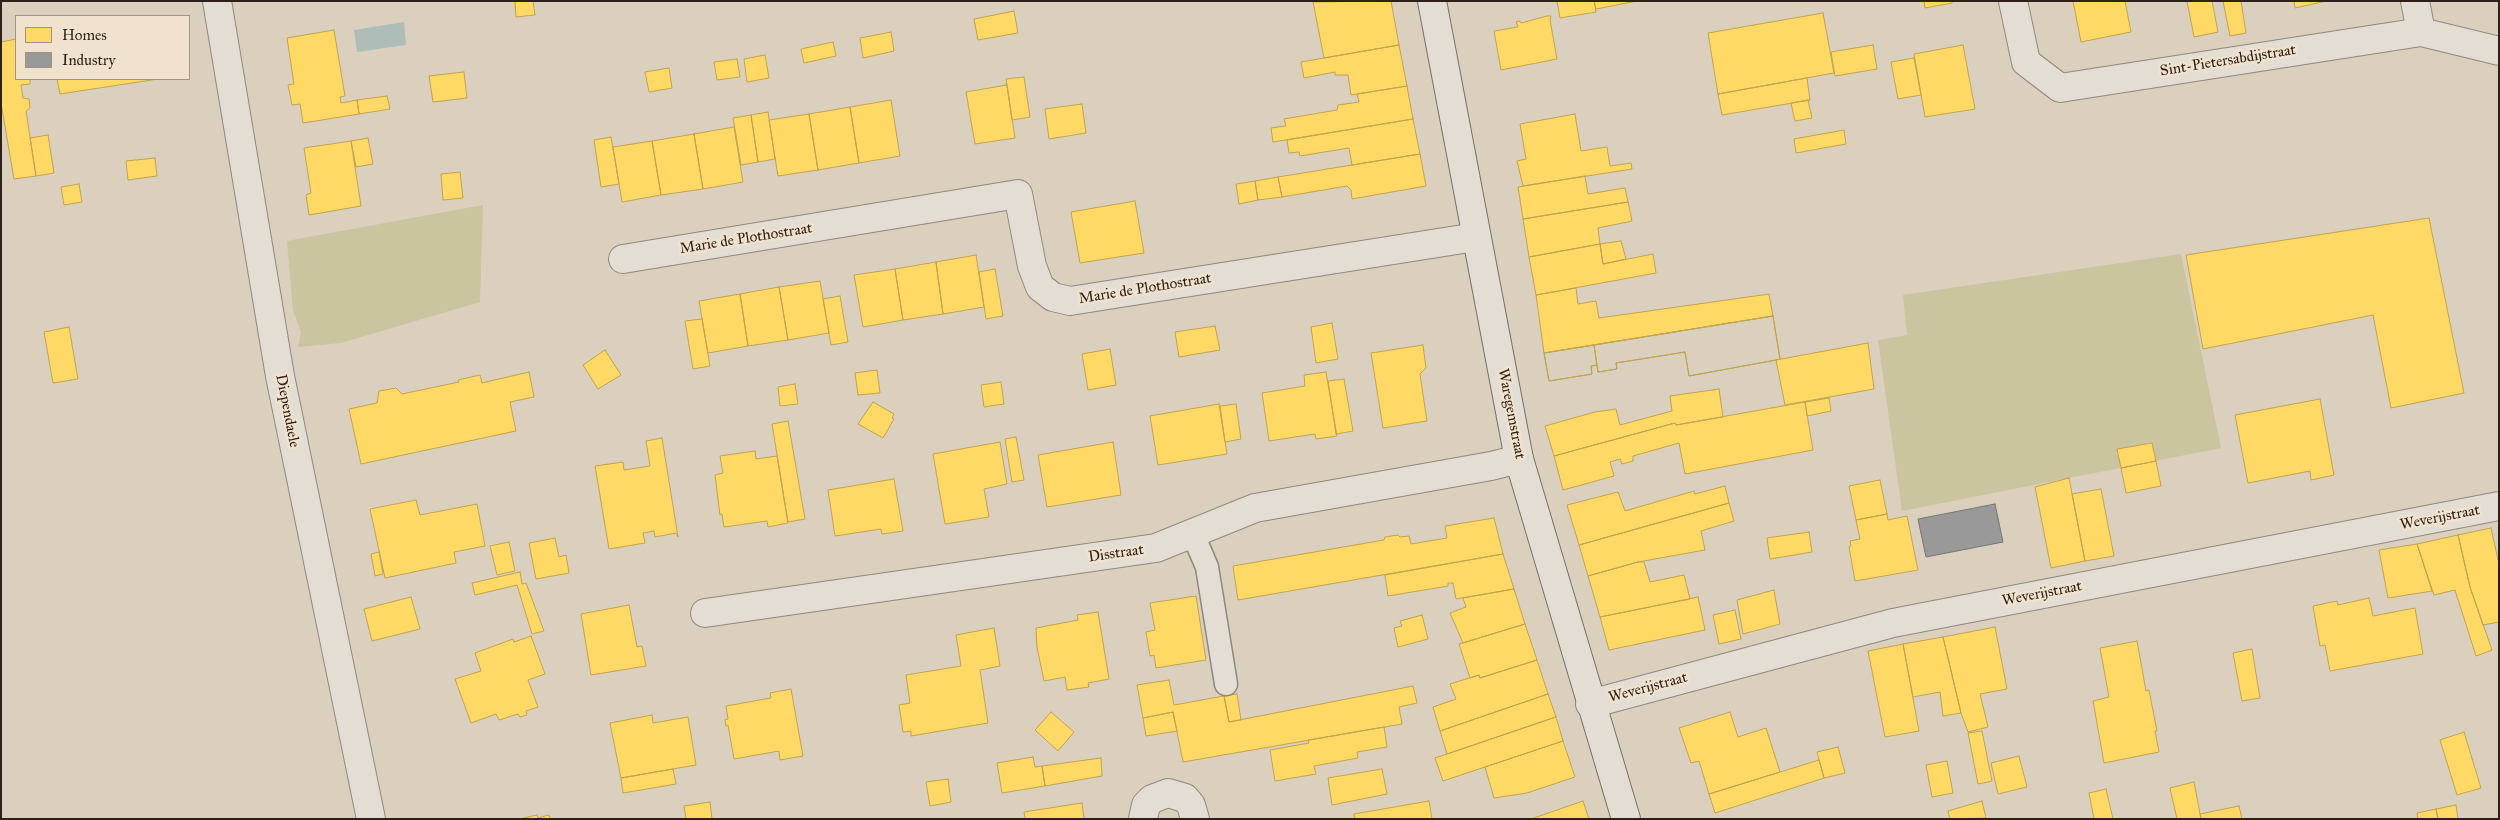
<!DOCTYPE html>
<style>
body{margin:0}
#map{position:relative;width:2500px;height:820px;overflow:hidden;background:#dbd0bd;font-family:"IM FELL Great Primer",serif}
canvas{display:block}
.frame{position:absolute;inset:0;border:2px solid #2c2019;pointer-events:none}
.legend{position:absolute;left:15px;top:15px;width:175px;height:65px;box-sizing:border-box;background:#f0e2cc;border:1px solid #a29484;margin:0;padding:6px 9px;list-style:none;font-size:15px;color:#2c2019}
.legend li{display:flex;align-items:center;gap:10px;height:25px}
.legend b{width:25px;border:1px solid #a29484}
</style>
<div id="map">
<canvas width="2500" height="820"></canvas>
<div class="frame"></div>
<ul class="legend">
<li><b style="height:14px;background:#ffd966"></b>Homes</li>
<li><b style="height:14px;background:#999"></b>Industry</li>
</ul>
</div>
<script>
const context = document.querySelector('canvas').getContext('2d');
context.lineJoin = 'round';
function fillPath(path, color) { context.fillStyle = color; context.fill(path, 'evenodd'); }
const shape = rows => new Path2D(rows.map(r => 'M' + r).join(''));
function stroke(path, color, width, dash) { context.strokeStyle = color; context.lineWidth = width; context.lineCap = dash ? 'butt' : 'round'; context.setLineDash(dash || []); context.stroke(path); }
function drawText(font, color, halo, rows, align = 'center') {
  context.font = font + ' "IM FELL Great Primer",serif'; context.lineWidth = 5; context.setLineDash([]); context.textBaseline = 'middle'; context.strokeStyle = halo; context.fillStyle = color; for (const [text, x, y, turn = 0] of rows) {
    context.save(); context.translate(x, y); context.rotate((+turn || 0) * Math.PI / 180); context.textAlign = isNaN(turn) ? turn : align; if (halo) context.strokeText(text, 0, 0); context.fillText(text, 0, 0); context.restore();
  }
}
const green = shape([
 [483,205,480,302,341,343,298,347,301,332,293,311,287,241],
 [2181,254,2221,448,1902,511,1878,340,1907,335,1903,295]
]);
const water = shape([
 [404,22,406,45,357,52,354,30]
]);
const homes = shape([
 [515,1,533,1,535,15,516,17,515,1],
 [1391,1,1399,45,1324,58,1313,2,1391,1],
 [1557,1,1594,1,1596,12,1560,18,1557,1],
 [1594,1,1637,1,1596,9,1594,1],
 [1924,1,1952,1,1952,3,1925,8,1924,1],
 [2073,1,2125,1,2131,32,2081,42,2073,1],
 [2187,1,2212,1,2218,32,2194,37,2187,1],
 [2223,1,2241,1,2246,33,2230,36,2223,1],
 [2294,1,2326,1,2295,8,2294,1],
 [1014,11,1018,33,978,40,974,19,1014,11],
 [1823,13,1834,73,1718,94,1708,33,1823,13],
 [1547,16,1551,16,1550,20,1557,59,1501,70,1494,31,1518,27,1516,22,1520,21,1521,23,1547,16],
 [334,30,345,96,340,97,341,103,357,100,359,114,303,123,300,104,292,105,288,85,294,84,287,38,334,30],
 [891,32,894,51,863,58,860,38,891,32],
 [16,39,16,79,30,79,30,84,21,85,23,98,29,99,30,108,26,111,36,176,14,179,1,103,1,42,16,39],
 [833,42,836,56,804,63,801,49,833,42],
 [1399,45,1407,86,1351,95,1348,75,1335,75,1335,72,1304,78,1301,62,1399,45],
 [1873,45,1877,69,1835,76,1831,52,1873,45],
 [1963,45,1975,109,1925,117,1914,54,1963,45],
 [765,55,769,78,747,82,744,59,765,55],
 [1914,58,1921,95,1898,99,1891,62,1914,58],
 [737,59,740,77,717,80,714,62,737,59],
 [669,68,672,88,649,92,645,72,669,68],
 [464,72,467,98,433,102,429,76,464,72],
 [1024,77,1030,117,1012,120,1006,79,1024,77],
 [1807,78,1810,100,1722,115,1718,94,1807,78],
 [57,79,158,79,60,94,57,79],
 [1007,85,1015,138,975,144,966,92,1007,85],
 [1407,86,1413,119,1273,142,1271,128,1286,126,1284,119,1337,110,1338,105,1359,102,1357,94,1407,86],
 [387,96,390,109,359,114,357,100,387,96],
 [891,100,900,156,859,163,850,107,891,100],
 [1808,100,1812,118,1795,121,1791,103,1808,100],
 [1082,104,1086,133,1049,139,1045,109,1082,104],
 [850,107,859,163,818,170,809,114,850,107],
 [768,112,775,159,758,162,751,115,768,112],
 [809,114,818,170,778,176,769,120,809,114],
 [1575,114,1581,151,1607,147,1610,166,1631,163,1632,169,1523,186,1517,161,1526,159,1520,124,1575,114],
 [751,115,758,162,741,165,733,118,751,115],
 [1413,119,1420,154,1352,165,1349,148,1300,156,1299,152,1289,153,1287,140,1413,119],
 [734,127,743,182,703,189,694,134,734,127],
 [1844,130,1846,144,1796,153,1794,139,1844,130],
 [694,134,703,189,661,195,652,141,694,134],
 [48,135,54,173,36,176,30,138,48,135],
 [611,137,619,184,601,187,594,140,611,137],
 [368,138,373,164,356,167,351,141,368,138],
 [351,141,361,206,309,215,306,195,311,193,304,148,351,141],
 [652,141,661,195,622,202,613,147,652,141],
 [1420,154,1426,186,1352,199,1351,190,1347,186,1282,197,1278,177,1420,154],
 [155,158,157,176,128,180,126,161,155,158],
 [460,172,463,198,443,200,441,174,460,172],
 [1585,176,1588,194,1625,188,1628,202,1523,219,1518,187,1585,176],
 [1278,177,1282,197,1258,200,1255,181,1278,177],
 [1255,181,1258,200,1239,204,1236,184,1255,181],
 [79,184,82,202,64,205,61,187,79,184],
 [1135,201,1144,253,1080,263,1071,212,1135,201],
 [1628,202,1632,221,1598,228,1600,244,1529,257,1523,219,1628,202],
 [2429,218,2464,393,2391,408,2373,315,2203,349,2186,255,2429,218],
 [1621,241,1626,259,1603,264,1600,244,1621,241],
 [1600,244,1603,264,1653,254,1656,273,1536,295,1529,257,1600,244],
 [976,255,984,307,943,314,936,262,976,255],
 [936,262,943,314,903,320,895,269,936,262],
 [895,269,903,320,863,327,854,275,895,269],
 [995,269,1003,316,986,319,979,272,995,269],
 [820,281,829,333,788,340,779,287,820,281],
 [779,287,788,340,748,346,740,294,779,287],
 [1576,288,1578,304,1596,301,1599,318,1769,294,1773,316,1544,353,1536,295,1576,288],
 [740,294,748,346,708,353,699,301,740,294],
 [840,296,848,342,831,345,823,299,840,296],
 [1773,316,1780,359,1776,360,1689,376,1685,352,1616,363,1617,369,1598,372,1597,365,1591,366,1592,374,1549,381,1544,353,1773,316],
 [1773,316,1780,359,1776,360,1689,376,1685,352,1616,363,1617,369,1598,372,1594,345,1773,316],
 [702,319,710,366,693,369,685,321,702,319],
 [1332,323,1338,359,1316,363,1311,327,1332,323],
 [1215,326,1220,350,1179,357,1175,332,1215,326],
 [69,327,78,379,53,383,44,332,69,327],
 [1868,343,1874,389,1785,405,1776,360,1868,343],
 [1423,345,1426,368,1420,374,1427,421,1383,428,1371,353,1423,345],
 [1594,345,1597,365,1591,366,1592,374,1549,381,1544,353,1594,345],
 [1110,349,1116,385,1088,390,1082,354,1110,349],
 [605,350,621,375,598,389,583,365,605,350],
 [877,370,880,393,858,395,855,373,877,370],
 [529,372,534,397,510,402,516,431,361,464,349,409,377,403,379,391,396,388,402,394,459,382,458,380,480,375,482,383,529,372],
 [1326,372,1337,436,1316,439,1315,434,1269,441,1262,393,1305,386,1304,375,1326,372],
 [1344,379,1353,431,1336,434,1328,381,1344,379],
 [1001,382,1004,404,984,407,981,385,1001,382],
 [795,384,798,404,780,406,778,387,795,384],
 [1719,389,1723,417,1676,425,1675,423,1554,456,1545,426,1595,412,1616,409,1620,425,1672,411,1670,396,1719,389],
 [1829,398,1831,411,1807,416,1805,402,1829,398],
 [2320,399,2334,475,2311,480,2310,471,2248,483,2235,415,2320,399],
 [873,402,894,414,892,418,894,419,883,438,858,424,873,402],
 [1805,402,1813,450,1685,474,1679,443,1633,456,1633,461,1622,464,1620,459,1610,462,1614,476,1563,490,1554,456,1675,423,1676,425,1805,402],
 [1219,404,1227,454,1158,465,1150,416,1219,404],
 [1236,404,1241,439,1225,442,1220,406,1236,404],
 [788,421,805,519,788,522,772,424,788,421],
 [1016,437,1024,480,1012,482,1005,439,1016,437],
 [662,438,678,537,676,533,655,537,654,531,643,533,645,543,609,549,595,466,623,462,624,470,650,466,646,441,662,438],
 [1000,442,1007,484,984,489,989,517,945,524,933,454,1000,442],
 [1113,442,1121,495,1047,507,1038,455,1113,442],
 [2152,443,2156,461,2121,468,2117,449,2152,443],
 [755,451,756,459,777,456,788,523,768,527,767,521,724,527,722,514,720,515,715,475,723,473,720,456,755,451],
 [2156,461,2161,486,2126,493,2121,468,2156,461],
 [2069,478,2085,561,2051,568,2035,487,2069,478],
 [894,479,903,531,882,534,881,529,835,536,828,490,894,479],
 [1880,480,1887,514,1856,520,1849,486,1880,480],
 [1725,486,1729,503,1579,545,1567,505,1618,492,1625,511,1694,491,1695,494,1725,486],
 [2101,489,2114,556,2085,561,2072,494,2101,489],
 [416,500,420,515,477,504,485,546,454,552,456,563,385,578,370,509,416,500],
 [1729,503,1734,521,1701,531,1705,550,1638,562,1588,576,1579,545,1729,503],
 [1887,514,1888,520,1907,516,1918,570,1855,581,1849,547,1851,546,1850,541,1860,539,1856,520,1887,514],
 [1494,518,1503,554,1238,600,1233,566,1384,540,1385,537,1398,535,1400,537,1409,536,1411,544,1447,538,1445,526,1494,518],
 [2491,528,2499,564,2499,622,2483,625,2470,587,2458,535,2491,528],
 [1809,532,1812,552,1770,559,1767,538,1809,532],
 [2458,535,2470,587,2492,650,2476,656,2455,590,2434,595,2417,544,2458,535],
 [555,538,559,557,566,555,569,573,536,579,529,543,555,538],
 [509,542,515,571,497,575,490,546,509,542],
 [2417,544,2432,591,2388,598,2379,550,2417,544],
 [379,552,383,574,375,576,371,554,379,552],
 [1503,554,1514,589,1456,599,1453,583,1448,583,1448,586,1388,596,1385,575,1503,554],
 [1638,562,1644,562,1650,582,1684,575,1690,599,1600,617,1588,576,1638,562],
 [520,572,522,584,526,583,544,631,532,634,517,585,475,595,472,583,520,572],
 [1514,589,1525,624,1463,643,1450,613,1466,607,1463,598,1514,589],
 [1774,590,1780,624,1743,634,1737,600,1774,590],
 [1196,596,1206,660,1156,668,1154,655,1150,656,1146,632,1155,630,1150,603,1196,596],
 [411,597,420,629,372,641,364,609,411,597],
 [1698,597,1705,630,1609,650,1600,617,1698,597],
 [2369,598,2373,616,2415,608,2423,654,2330,671,2325,645,2320,646,2313,606,2337,601,2338,605,2369,598],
 [629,605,637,647,642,646,646,666,591,675,581,614,629,605],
 [1735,610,1741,639,1719,644,1713,615,1735,610],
 [1098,612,1109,679,1088,683,1089,687,1067,690,1065,677,1044,681,1037,647,1036,628,1078,620,1077,615,1098,612],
 [1422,615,1428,639,1398,647,1394,628,1402,626,1400,621,1422,615],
 [1525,624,1537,660,1480,678,1479,675,1470,678,1459,644,1525,624],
 [1995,627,2007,689,1980,694,1988,727,1968,732,1961,713,1943,637,1995,627],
 [994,628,1000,666,980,670,988,723,911,736,911,731,903,732,899,705,910,703,906,675,961,666,956,635,994,628],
 [531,636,545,674,528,680,538,707,526,711,527,715,520,717,518,714,499,720,496,714,471,723,455,679,481,671,475,653,513,639,514,642,531,636],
 [1943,637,1961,713,1943,716,1940,692,1913,697,1903,644,1943,637],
 [2137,641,2146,691,2149,690,2157,731,2155,731,2159,752,2104,763,2093,701,2109,697,2100,648,2137,641],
 [1903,644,1919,731,1885,737,1868,651,1903,644],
 [2252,649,2260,698,2242,701,2233,653,2252,649],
 [1537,660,1548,694,1440,731,1433,707,1456,699,1450,684,1479,675,1480,678,1537,660],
 [1169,680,1174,705,1224,696,1229,722,1413,686,1417,703,1399,707,1402,724,1183,762,1173,712,1143,718,1137,685,1169,680],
 [791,689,803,756,780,760,779,751,734,759,728,725,726,726,725,720,728,719,726,706,771,698,770,693,791,689],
 [1237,694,1241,720,1229,722,1224,696,1237,694],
 [1548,694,1556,717,1447,754,1440,731,1548,694],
 [1051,712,1074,732,1058,751,1035,730,1051,712],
 [1173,712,1177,731,1146,736,1143,718,1173,712],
 [1730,712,1738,737,1766,728,1780,772,1709,794,1699,761,1691,763,1679,728,1730,712],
 [652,715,653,723,688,717,696,765,621,778,610,723,652,715],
 [1556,717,1563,741,1443,781,1435,758,1556,717],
 [1384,727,1387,747,1357,752,1358,758,1314,766,1316,774,1275,781,1270,750,1309,743,1308,740,1384,727],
 [1982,731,1992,781,1978,784,1968,733,1982,731],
 [2464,732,2481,788,2457,795,2440,740,2464,732],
 [1563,741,1575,777,1527,793,1494,798,1485,767,1563,741],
 [1838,747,1845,773,1824,778,1817,752,1838,747],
 [2019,756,2027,787,1998,794,1991,763,2019,756],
 [1033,757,1035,767,1042,766,1045,786,1002,793,997,763,1033,757],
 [1101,758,1102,776,1045,786,1042,766,1101,758],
 [1819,760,1824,778,1715,813,1709,794,1819,760],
 [1947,761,1953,793,1932,797,1926,765,1947,761],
 [673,769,676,784,623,793,621,778,673,769],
 [1382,769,1387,794,1332,805,1328,778,1382,769],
 [948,779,951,802,930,806,926,782,948,779],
 [2194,782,2201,819,2177,819,2170,788,2194,782],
 [2106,789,2113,819,2094,819,2089,793,2106,789],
 [1429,801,1432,819,1355,819,1354,814,1429,801],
 [1583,801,1589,819,1531,819,1583,801],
 [1982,801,1986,818,1950,819,1948,811,1982,801],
 [710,802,712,819,686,819,684,806,710,802],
 [1082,803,1084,819,1025,819,1024,812,1082,803],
 [2456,805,2458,819,2438,819,2436,809,2456,805],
 [2239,806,2242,819,2201,819,2200,814,2239,806],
 [2436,809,2438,819,2418,819,2417,813,2436,809],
 [537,815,538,818,549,815,550,819,519,819,537,815]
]);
const industry = shape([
 [1995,504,2003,542,1926,557,1918,519,1995,504]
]);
const lane = shape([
 [1192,532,1207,567,1226,684]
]);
const street = shape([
 [217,1,280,376,371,819],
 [2013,1,2026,62,2060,88,2421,32,2499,51],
 [2415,1,2421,32],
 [623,259,1018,194,1032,266,1040,287,1053,297,1070,301,1476,237],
 [705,613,1156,548,1255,508,1491,466,1519,459],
 [1590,704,1893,623,2499,506],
 [1143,819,1146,805,1152,799,1168,793,1185,798,1191,805,1195,819]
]);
const secondary = shape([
 [1432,1,1519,459,1626,819]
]);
const streetNames = [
 ["Sint-Pietersabdijstraat",2228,61,-9],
 ["Marie de Plothostraat",746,239,-9],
 ["Marie de Plothostraat",1145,289,-9],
 ["Diependaele",287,411,79],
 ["Waregemstraat",1511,414,79],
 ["Weverijstraat",2440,518,-11],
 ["Disstraat",1116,554,-8],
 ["Weverijstraat",2042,594,-11],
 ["Weverijstraat",1648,688,-15]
];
fillPath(green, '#cac49f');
fillPath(water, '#aebdb8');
fillPath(homes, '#ffd966');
stroke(homes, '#c0a24f', 1);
fillPath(industry, '#999');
stroke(industry, '#787573', 1);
stroke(lane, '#90887d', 25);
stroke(street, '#90887d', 30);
stroke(secondary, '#777066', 30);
stroke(lane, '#e3ddd4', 22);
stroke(street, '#e3ddd4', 28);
stroke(secondary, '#e3ddd4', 28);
drawText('15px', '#2c2019', '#f0e2cc', streetNames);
</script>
